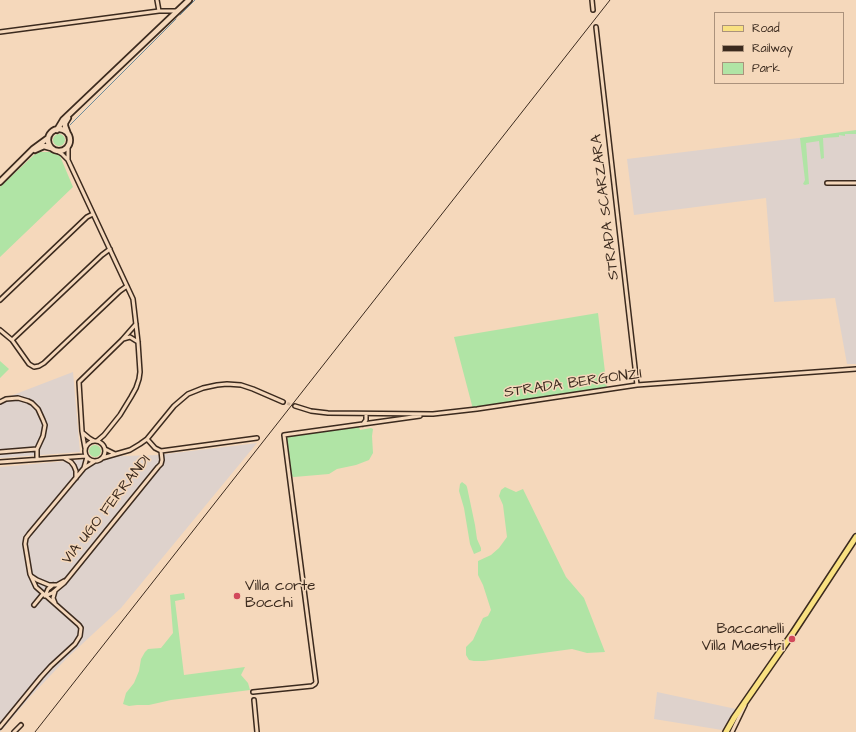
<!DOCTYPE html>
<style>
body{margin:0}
#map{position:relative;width:856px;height:732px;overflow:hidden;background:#f5d8bb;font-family:"Architects Daughter",sans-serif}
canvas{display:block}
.legend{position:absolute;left:714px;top:12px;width:130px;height:72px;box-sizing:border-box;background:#f5d8bb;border:1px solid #ab927c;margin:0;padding:5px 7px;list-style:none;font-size:12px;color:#3b2a1e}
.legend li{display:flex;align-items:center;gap:8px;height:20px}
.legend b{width:20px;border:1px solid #ab927c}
</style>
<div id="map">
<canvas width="856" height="732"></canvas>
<ul class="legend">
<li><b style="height:5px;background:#f9e181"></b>Road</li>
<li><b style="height:5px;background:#3b2a1e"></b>Railway</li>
<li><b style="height:11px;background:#b0e4a5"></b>Park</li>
</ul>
</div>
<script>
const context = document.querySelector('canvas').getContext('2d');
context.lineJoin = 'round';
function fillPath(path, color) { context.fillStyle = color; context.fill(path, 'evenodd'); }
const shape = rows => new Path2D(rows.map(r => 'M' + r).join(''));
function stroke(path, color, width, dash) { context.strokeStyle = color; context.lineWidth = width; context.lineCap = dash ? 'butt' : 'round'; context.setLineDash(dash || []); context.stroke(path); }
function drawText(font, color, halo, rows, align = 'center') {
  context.font = font + ' "Architects Daughter",sans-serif'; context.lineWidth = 3; context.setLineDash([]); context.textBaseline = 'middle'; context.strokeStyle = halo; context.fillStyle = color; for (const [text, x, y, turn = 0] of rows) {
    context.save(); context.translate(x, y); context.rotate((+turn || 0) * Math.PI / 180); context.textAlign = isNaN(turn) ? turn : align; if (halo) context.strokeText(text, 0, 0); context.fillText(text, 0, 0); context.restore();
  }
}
const built = shape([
 [856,131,856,364,847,364,835,298,774,302,766,198,634,215,627,159],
 [73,372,80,452,0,458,0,400],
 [257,443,121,608,67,658,30,697,0,732,0,467,123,456,158,455],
 [657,692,736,709,722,730,654,719]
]);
const green = shape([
 [856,130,856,134,845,134,845,136,839,135,839,137,823,138,824,158,821,159,819,141,806,143,809,184,805,185,803,184,805,180,800,138],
 '53 140a6 6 0 1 1 12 0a6 6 0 1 1-12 0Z',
 [40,152,50,152,60,156,73,187,0,257,0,187,34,155],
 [598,313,607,389,473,409,454,337],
 [0,361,9,369,0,378],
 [359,427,360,430,371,428,373,429,372,436,373,453,369,460,356,465,337,469,329,474,294,477,291,476,286,436],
 '89 451a6 6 0 1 1 12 0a6 6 0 1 1-12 0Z',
 [462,482,466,485,467,487,475,525,477,539,481,548,481,551,474,554,470,544,464,508,459,491,460,484],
 [505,487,516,492,523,489,566,577,584,598,605,652,587,653,572,649,484,661,474,661,469,660,466,655,466,647,473,640,483,618,488,616,491,610,483,585,478,575,478,561,491,555,499,548,507,537,503,505,499,496,501,490],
 [184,593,185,599,175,601,184,675,245,667,241,675,248,683,250,690,171,700,149,705,137,705,129,706,123,704,126,693,134,683,139,671,141,659,145,652,148,649,161,648,173,633,170,595]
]);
const stream = shape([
 [180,15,195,0],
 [70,125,176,19]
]);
const streetTunnel = shape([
 [283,402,295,406]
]);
const street = shape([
 [157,0,159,11],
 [592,0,593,10],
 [596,27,637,385],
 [0,32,159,11,177,11],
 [57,151,62,154,68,160,68,146],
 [68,160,133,299,138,342,140,372,139,379,136,388,131,397,120,415,104,435,97,441],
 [827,183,856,183],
 [0,300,87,217,93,214],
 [0,330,12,340,29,364,34,367,39,366,44,363,120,291,127,286],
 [123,339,130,337,138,342],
 [12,340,102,255,110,249],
 [0,402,6,399,18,398,28,401,32,403,38,409,43,420,45,425,43,436,37,449,37,459],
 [295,406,311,411,328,413,433,414,477,409,637,385,856,369],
 [363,424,366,420,366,414],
 [83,433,89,438,94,441],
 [147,439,155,448,161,451,257,438],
 '85 451a10 10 0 1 1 20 0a10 10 0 1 1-20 0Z',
 [85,448,82,431,79,382,122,340,136,324],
 [105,449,115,454],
 [0,452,37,449],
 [64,458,71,462,74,466,76,471,76,478],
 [102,458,130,450,140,444,147,439,174,406,188,394,203,388,217,385,227,384,241,385,253,389,283,402],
 [0,462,86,456],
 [84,468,87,457],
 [31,576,37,580,49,585,57,585,64,581],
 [55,591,53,598,55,603],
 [45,596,52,593,64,583,158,467,161,464,162,460,161,451],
 [45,596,48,589,53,585],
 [34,605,43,594],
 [253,692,312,686,315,684,316,682,284,435,420,416],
 [254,700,257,732],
 [0,727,41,677,51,666,75,644,80,636,81,628,79,625,36,587,30,574,25,544,26,538,29,534,84,468,95,461],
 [14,732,21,725],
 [732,732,745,705]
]);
const secondary = shape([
 '48 140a11 11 0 1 1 22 0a11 11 0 1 1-22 0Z',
 [57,130,63,120,189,0],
 [68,134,65,126,65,123,68,118],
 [35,150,44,146,51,148],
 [0,182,33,149,48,138]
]);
const primary = shape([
 [726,732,734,718,793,633,856,537]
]);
const rail = shape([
 [35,732,610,0]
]);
const markers = [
 [237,596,4,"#d1495b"],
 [792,639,4,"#d1495b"]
];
const streetNames = [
 ["STRADA SCARZARA",606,207,-97],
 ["STRADA BERGONZI",573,384,-8],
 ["VIA UGO FERRANDI",107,510,-52]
];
const poiNames = [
 ["Villa corte",245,587],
 ["Bocchi",245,604],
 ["Baccanelli",784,630,"right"],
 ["Villa Maestri",784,647,"right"]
];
fillPath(built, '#ded2cc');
fillPath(green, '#b0e4a5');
stroke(stream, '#6d8b9b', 1);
stroke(streetTunnel, '#d0b59c', 3, [3, 1.5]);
stroke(street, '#3b2a1e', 6);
stroke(secondary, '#3b2a1e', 8);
stroke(primary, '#3b2a1e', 8);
stroke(street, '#f5d8bb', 3);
stroke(secondary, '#f5d8bb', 4.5);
stroke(primary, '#f9e181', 5);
stroke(rail, '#3b2a1e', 1);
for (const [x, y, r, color] of markers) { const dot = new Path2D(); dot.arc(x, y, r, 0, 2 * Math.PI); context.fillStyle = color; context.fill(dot); stroke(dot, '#f5d8bb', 1.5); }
drawText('15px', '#3b2a1e', '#f5d8bb', streetNames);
drawText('15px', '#3b2a1e', '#f5d8bb', poiNames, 'left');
</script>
